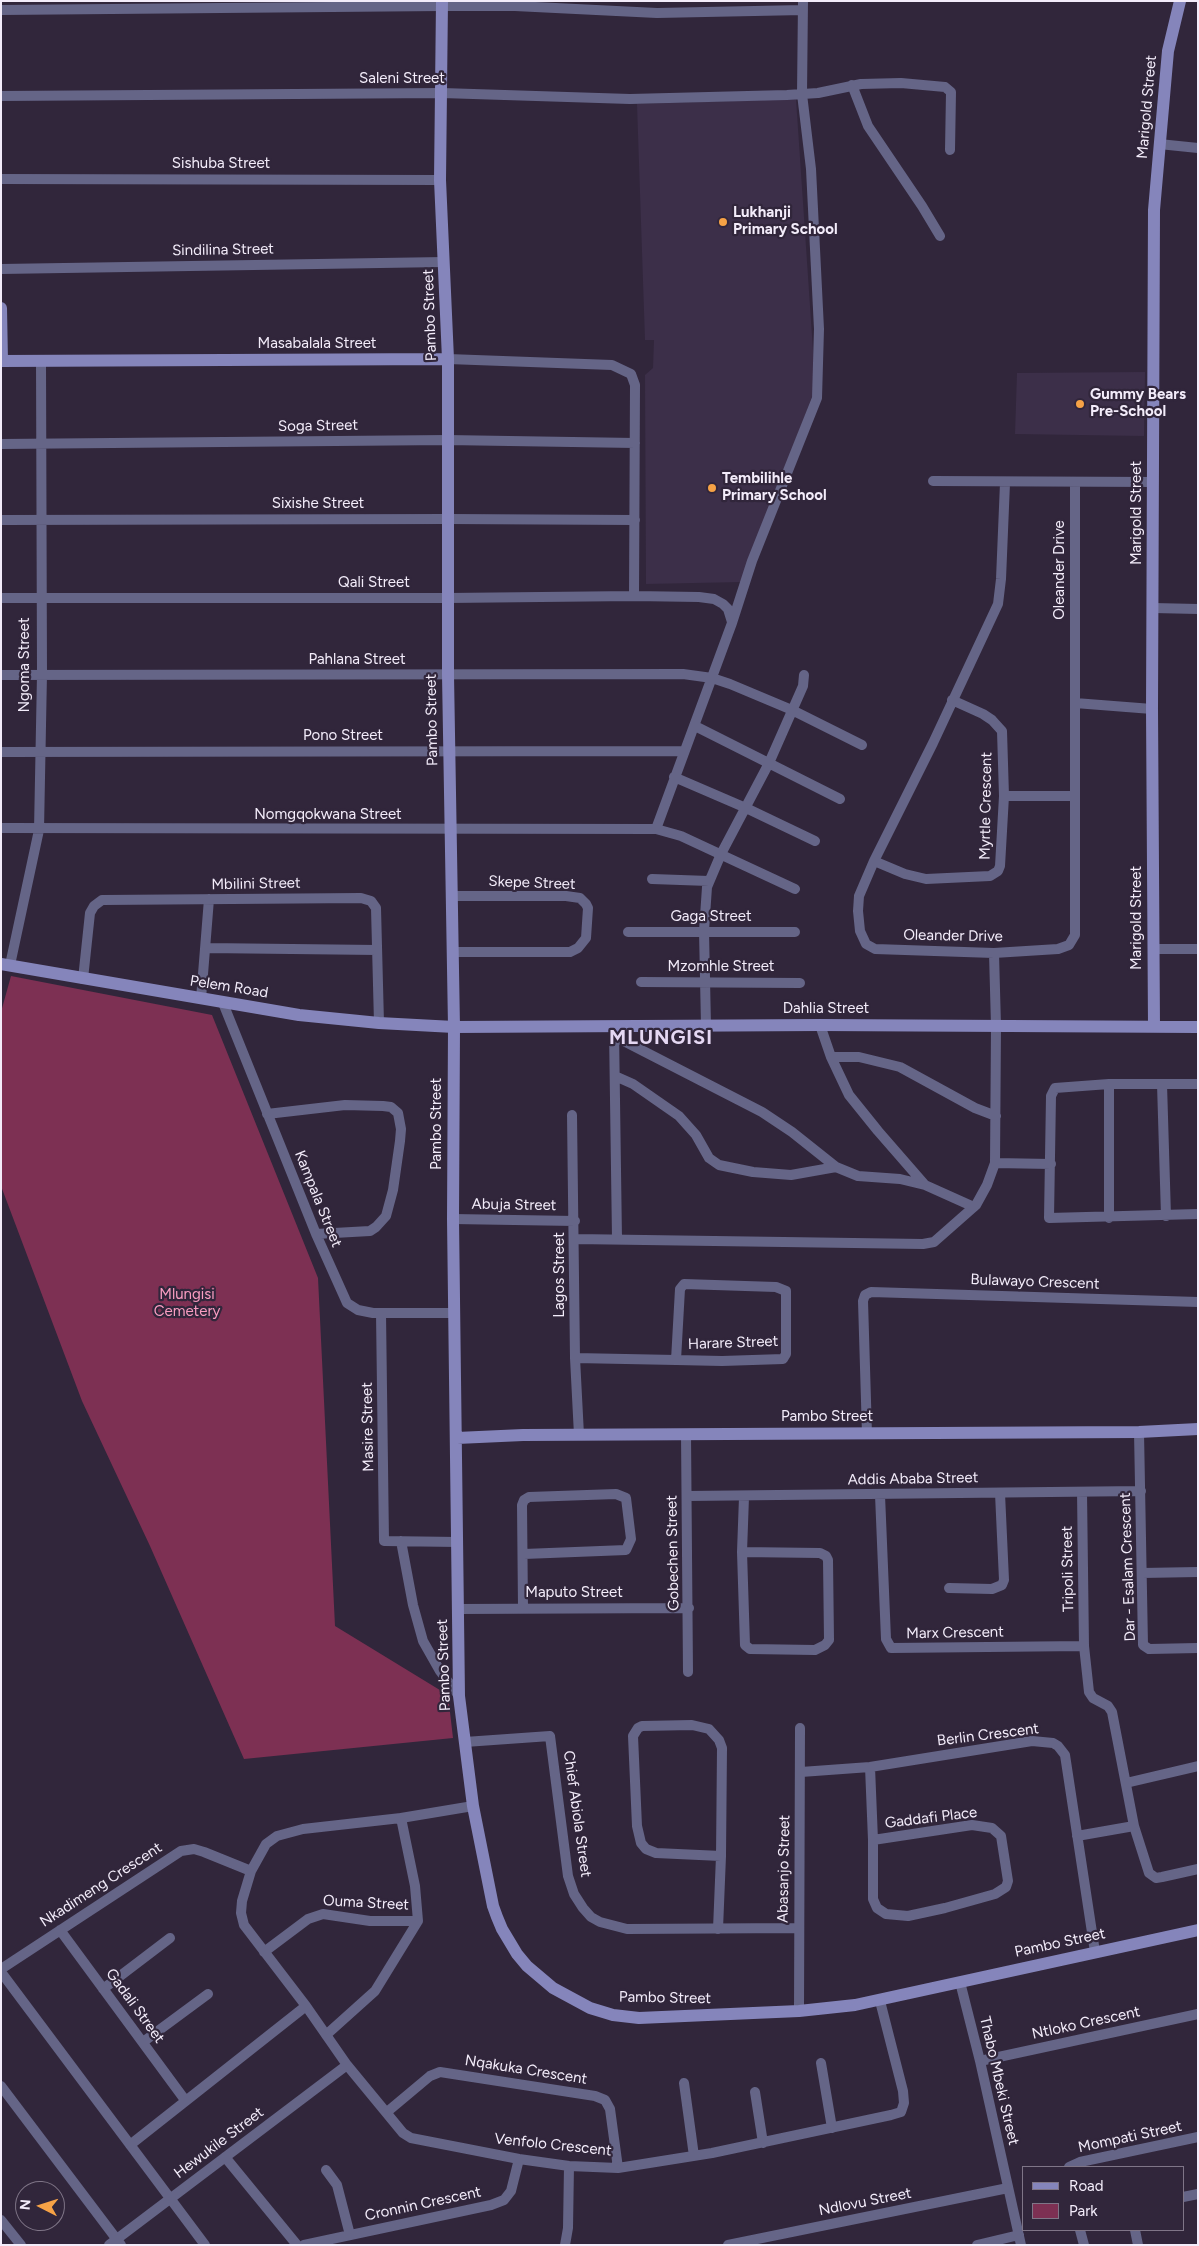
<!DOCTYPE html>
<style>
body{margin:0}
#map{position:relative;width:1199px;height:2246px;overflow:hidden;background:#31263b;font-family:Figtree,sans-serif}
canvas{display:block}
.frame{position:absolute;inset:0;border:2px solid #f3ecfa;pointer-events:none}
.legend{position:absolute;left:1022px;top:2166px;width:162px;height:65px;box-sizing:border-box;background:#31263b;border:1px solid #7f7587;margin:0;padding:6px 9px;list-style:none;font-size:15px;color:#f3ecfa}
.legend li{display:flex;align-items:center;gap:10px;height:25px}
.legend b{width:25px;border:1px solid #7f7587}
.north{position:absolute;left:15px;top:2181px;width:50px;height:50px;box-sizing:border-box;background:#31263b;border:1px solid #7f7587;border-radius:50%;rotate:275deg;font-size:14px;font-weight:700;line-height:20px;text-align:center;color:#f3ecfa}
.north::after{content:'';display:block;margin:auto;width:18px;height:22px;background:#f6a246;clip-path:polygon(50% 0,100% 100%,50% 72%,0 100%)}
</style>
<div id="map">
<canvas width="1199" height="2246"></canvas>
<div class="frame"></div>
<ul class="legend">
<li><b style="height:6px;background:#8585bb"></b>Road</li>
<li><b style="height:14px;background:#7d3053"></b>Park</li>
</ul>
<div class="north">N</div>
</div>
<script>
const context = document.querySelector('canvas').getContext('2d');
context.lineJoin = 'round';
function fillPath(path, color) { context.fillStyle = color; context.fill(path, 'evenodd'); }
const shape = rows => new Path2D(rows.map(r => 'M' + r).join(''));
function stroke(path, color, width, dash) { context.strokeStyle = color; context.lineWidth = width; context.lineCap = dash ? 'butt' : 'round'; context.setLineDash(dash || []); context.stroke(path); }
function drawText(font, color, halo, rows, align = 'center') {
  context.font = font + ' Figtree,sans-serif'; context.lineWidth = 4.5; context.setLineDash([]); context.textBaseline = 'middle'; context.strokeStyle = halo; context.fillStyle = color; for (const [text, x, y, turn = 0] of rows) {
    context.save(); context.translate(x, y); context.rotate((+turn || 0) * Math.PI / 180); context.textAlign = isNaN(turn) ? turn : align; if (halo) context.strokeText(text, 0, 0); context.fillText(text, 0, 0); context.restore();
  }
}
const built = shape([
 [796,99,814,365,813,394,742,582,646,584,645,375,653,368,654,340,645,340,637,104],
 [1145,372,1144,436,1015,434,1017,373]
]);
const green = shape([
 [11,976,212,1015,318,1278,335,1626,448,1695,453,1738,244,1759,150,1546,82,1401,1,1186,1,1012]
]);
const street = shape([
 [1,10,442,6,515,6,657,13,803,10],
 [852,85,868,126,922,206,940,236],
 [1,96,442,93,630,99,787,95,818,93,861,84,901,83,945,87,951,92,950,150],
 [1159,144,1198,148],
 [1,179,440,180],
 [1,269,444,262],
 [448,359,612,365,631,374,635,385,634,596],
 [1,444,447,440,635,443],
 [933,481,1153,482],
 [1005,483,1001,579,998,604,933,743,874,861,859,896,858,911,860,931,866,944,875,949,994,953,1058,949,1069,945,1075,935,1075,482],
 [1,520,448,519,635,520],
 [1,598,448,598,634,596,699,597,714,599,723,604,728,609,732,622],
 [1153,608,1198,609],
 [1,675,683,674,712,678,730,684,792,710,862,745],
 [1075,703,1152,709],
 [695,726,840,799],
 [1,752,684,751],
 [674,777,746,808,815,841],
 [1004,796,1075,796],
 [1,828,656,829,681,836,795,889],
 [656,829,732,623,752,561,817,398,819,329,811,169,802,94,803,1],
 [874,861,905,874,926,879,990,876,998,871,1000,866,1004,796,1002,731,992,720,983,714,952,700],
 [652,879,709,881],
 [452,896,566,896,580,898,586,904,588,908,586,938,578,948,570,952,453,952],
 [628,932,795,932],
 [206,948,377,950],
 [1153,949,1198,949],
 [10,965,39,830,42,674,41,361],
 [83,979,90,913,94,906,102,900,361,898,371,901,376,908,379,1023],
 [641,982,800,983],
 [201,999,209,899],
 [223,1003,316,1234,347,1303,358,1310,373,1313,454,1313],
 [820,1025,831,1057,849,1095,878,1131,925,1185],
 [706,1026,704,931,707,887,721,854,769,763,803,686,804,675],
 [614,1030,617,1239],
 [614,1036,762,1112,792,1132,836,1167,858,1176,900,1179,925,1185,974,1207],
 [831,1057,859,1057,900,1067,975,1108,996,1116],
 [615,1076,633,1084,679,1116,696,1135,709,1158,719,1165,753,1172,791,1175,836,1167],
 [1109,1084,1109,1218],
 [1162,1084,1166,1216],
 [1198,1084,1109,1084,1055,1088,1051,1096,1049,1218,1198,1214],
 [267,1114,345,1105,383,1106,391,1107,398,1113,401,1129,400,1141,393,1190,386,1216,376,1227,370,1231,316,1234],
 [572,1115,575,1358,579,1435],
 [995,1163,1051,1164],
 [453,1219,575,1221],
 [575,1239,923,1244,934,1242,976,1205,987,1185,995,1163,996,1026,994,953],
 [381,1313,384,1541,458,1542],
 [575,1358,676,1360,722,1361,783,1359,786,1354,786,1291,776,1287,684,1284,680,1289,676,1360],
 [1139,1432,1143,1645,1149,1649,1198,1648],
 [686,1434,688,1672],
 [867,1434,863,1301,865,1295,871,1292,1198,1302],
 [1082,1492,1084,1646,1089,1692,1093,1698,1108,1706,1112,1712,1134,1826,1149,1873,1156,1878,1162,1877,1198,1869],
 [880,1495,886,1639,891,1648,1084,1646],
 [687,1496,1141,1491],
 [401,1541,413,1605,423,1641,440,1671,459,1696],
 [742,1552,820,1553,826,1556,828,1560,829,1640,825,1645,815,1650,750,1649,745,1645,742,1552,744,1497],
 [1142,1573,1198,1572],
 [949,1588,992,1589,1002,1585,1004,1580,1000,1493],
 [523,1608,522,1505,524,1500,529,1497,616,1494,626,1498,631,1539,626,1550,524,1554],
 [458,1609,689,1608],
 [465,1742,550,1736,568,1876,574,1894,583,1908,591,1917,600,1922,627,1929,798,1928],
 [870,1767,873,1840,873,1899,877,1908,886,1914,908,1916,945,1908,995,1894,1006,1887,1008,1881,1001,1836,992,1828,972,1825,873,1840],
 [801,1772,870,1767,1032,1741,1053,1743,1058,1746,1065,1755,1095,1952],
 [1126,1783,1198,1766],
 [473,1806,401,1818,303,1829,277,1836,266,1844,251,1871,242,1901,241,1913,244,1925,306,2006,347,2065,403,2133,411,2138,519,2159,569,2166,618,2168,712,2153,891,2115,901,2112,904,2103,903,2091,880,2001],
 [1077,1836,1134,1826],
 [718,1929,721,1856,722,1748,719,1740,709,1729,692,1725,642,1726,638,1728,633,1736,637,1826,641,1843,646,1849,656,1853,721,1856],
 [60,1930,185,2100],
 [264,1952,308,1919,323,1914,370,1921,418,1921],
 [1,1969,181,1851,194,1849,204,1852,251,1871],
 [1,1972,205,2245],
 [960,1982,980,2061,1021,2245],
 [103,1989,170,1938],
 [799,2011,800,1728],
 [326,2035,375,1991,418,1921,415,1886,401,1818],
 [143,2042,208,1994],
 [980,2061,1198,2014],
 [821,2063,832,2128],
 [684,2083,694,2156],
 [1,2086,121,2245],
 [755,2092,763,2143],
 [387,2112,430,2076,440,2072,595,2096,605,2100,610,2109,618,2168],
 [130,2145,306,2006],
 [225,2157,297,2245],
 [1069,2167,1080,2162,1198,2137],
 [326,2170,337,2185,350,2235],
 [1183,2197,1198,2194],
 [1,2220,21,2245],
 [1080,2230,1084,2245],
 [1135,2230,1138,2245],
 [109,2245,347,2065],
 [304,2245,491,2205,504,2200,511,2191,519,2159],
 [565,2245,568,2228,569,2166],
 [728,2245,1008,2188],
 [977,2245,1019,2235]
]);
const secondary = shape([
 [442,1,440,180,448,359,448,675,454,1027,453,1219,459,1696,473,1806,493,1906,497,1917,502,1929,517,1954,527,1966,553,1988,590,2008,613,2015,639,2018,799,2011,855,2005,1198,1930],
 [1,308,2,361],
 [1,361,448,359],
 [1,964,299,1015,379,1023,454,1027,820,1025,1198,1027],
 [1154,1027,1152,709,1154,210,1168,51,1180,1],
 [457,1438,523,1435,1139,1432,1198,1429]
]);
const markers = [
 [723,222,5,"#f6a246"],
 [1080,404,5,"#f6a246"],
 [712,488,5,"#f6a246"]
];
const streetNames = [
 ["Saleni Street",402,79],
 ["Marigold Street",1147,107,-85],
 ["Sishuba Street",221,164],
 ["Sindilina Street",223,250,-1],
 ["Pambo Street",430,315,-92],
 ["Masabalala Street",317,344],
 ["Soga Street",318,426,-1],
 ["Sixishe Street",318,504],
 ["Marigold Street",1137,513,-90],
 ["Oleander Drive",1060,570,-90],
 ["Qali Street",374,583],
 ["Pahlana Street",357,660],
 ["Ngoma Street",25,665,-90],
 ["Pambo Street",432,720,-91],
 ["Pono Street",343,736],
 ["Myrtle Crescent",986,806,-89],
 ["Nomgqokwana Street",328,815],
 ["Skepe Street",532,883,2],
 ["Mbilini Street",256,884,-1],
 ["Gaga Street",711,917],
 ["Marigold Street",1137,918,-90],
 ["Oleander Drive",953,936,1],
 ["Mzomhle Street",721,967],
 ["Pelem Road",229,987,9],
 ["Dahlia Street",826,1009],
 ["Pambo Street",437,1124,-90],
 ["Kampala Street",318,1199,68],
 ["Abuja Street",514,1205,1],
 ["Lagos Street",560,1275,-90],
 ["Bulawayo Crescent",1035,1282,2],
 ["Harare Street",733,1343,-2],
 ["Pambo Street",827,1417],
 ["Masire Street",368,1427,-91],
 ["Addis Ababa Street",913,1479,-1],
 ["Gobechen Street",673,1553,-91],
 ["Dar - Esalam Crescent",1128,1567,-92],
 ["Tripoli Street",1068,1569,-91],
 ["Maputo Street",574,1593],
 ["Marx Crescent",955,1633,-1],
 ["Pambo Street",444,1665,-92],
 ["Berlin Crescent",988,1735,-7],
 ["Chief Abiola Street",577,1814,82],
 ["Gaddafi Place",931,1818,-7],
 ["Abasanjo Street",784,1869,-89],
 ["Nkadimeng Crescent",101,1885,-33],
 ["Ouma Street",366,1903,3],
 ["Pambo Street",1060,1943,-12],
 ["Pambo Street",665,1998,1],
 ["Gadali Street",135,2006,54],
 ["Ntloko Crescent",1086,2023,-12],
 ["Nqakuka Crescent",526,2070,9],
 ["Thabo Mbeki Street",999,2081,77],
 ["Mompati Street",1130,2137,-12],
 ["Hewukile Street",219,2143,-37],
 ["Venfolo Crescent",553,2145,6],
 ["Ndlovu Street",865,2202,-11],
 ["Cronnin Crescent",423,2204,-12]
];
const poiNames = [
 ["Lukhanji",733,213],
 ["Primary School",733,230],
 ["Gummy Bears",1090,395],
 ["Pre-School",1090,412],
 ["Tembilihle",722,479],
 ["Primary School",722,496]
];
const parkNames = [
 ["Mlungisi",187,1295],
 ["Cemetery",187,1312]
];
const districtNames = [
 ["MLUNGISI",661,1038]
];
fillPath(built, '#3c2f49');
fillPath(green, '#7d3053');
stroke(street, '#656587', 10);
stroke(secondary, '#8585bb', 12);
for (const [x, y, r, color] of markers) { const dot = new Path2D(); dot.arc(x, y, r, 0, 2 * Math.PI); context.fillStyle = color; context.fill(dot); stroke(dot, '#31263b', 2); }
drawText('15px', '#f3ecfa', '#31263b', streetNames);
drawText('bold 15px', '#f3ecfa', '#31263b', poiNames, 'left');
drawText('15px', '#fa9dc2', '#31263b', parkNames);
context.letterSpacing = '1px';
drawText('bold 20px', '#e5d8f3', '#31263b', districtNames);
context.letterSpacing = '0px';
</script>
